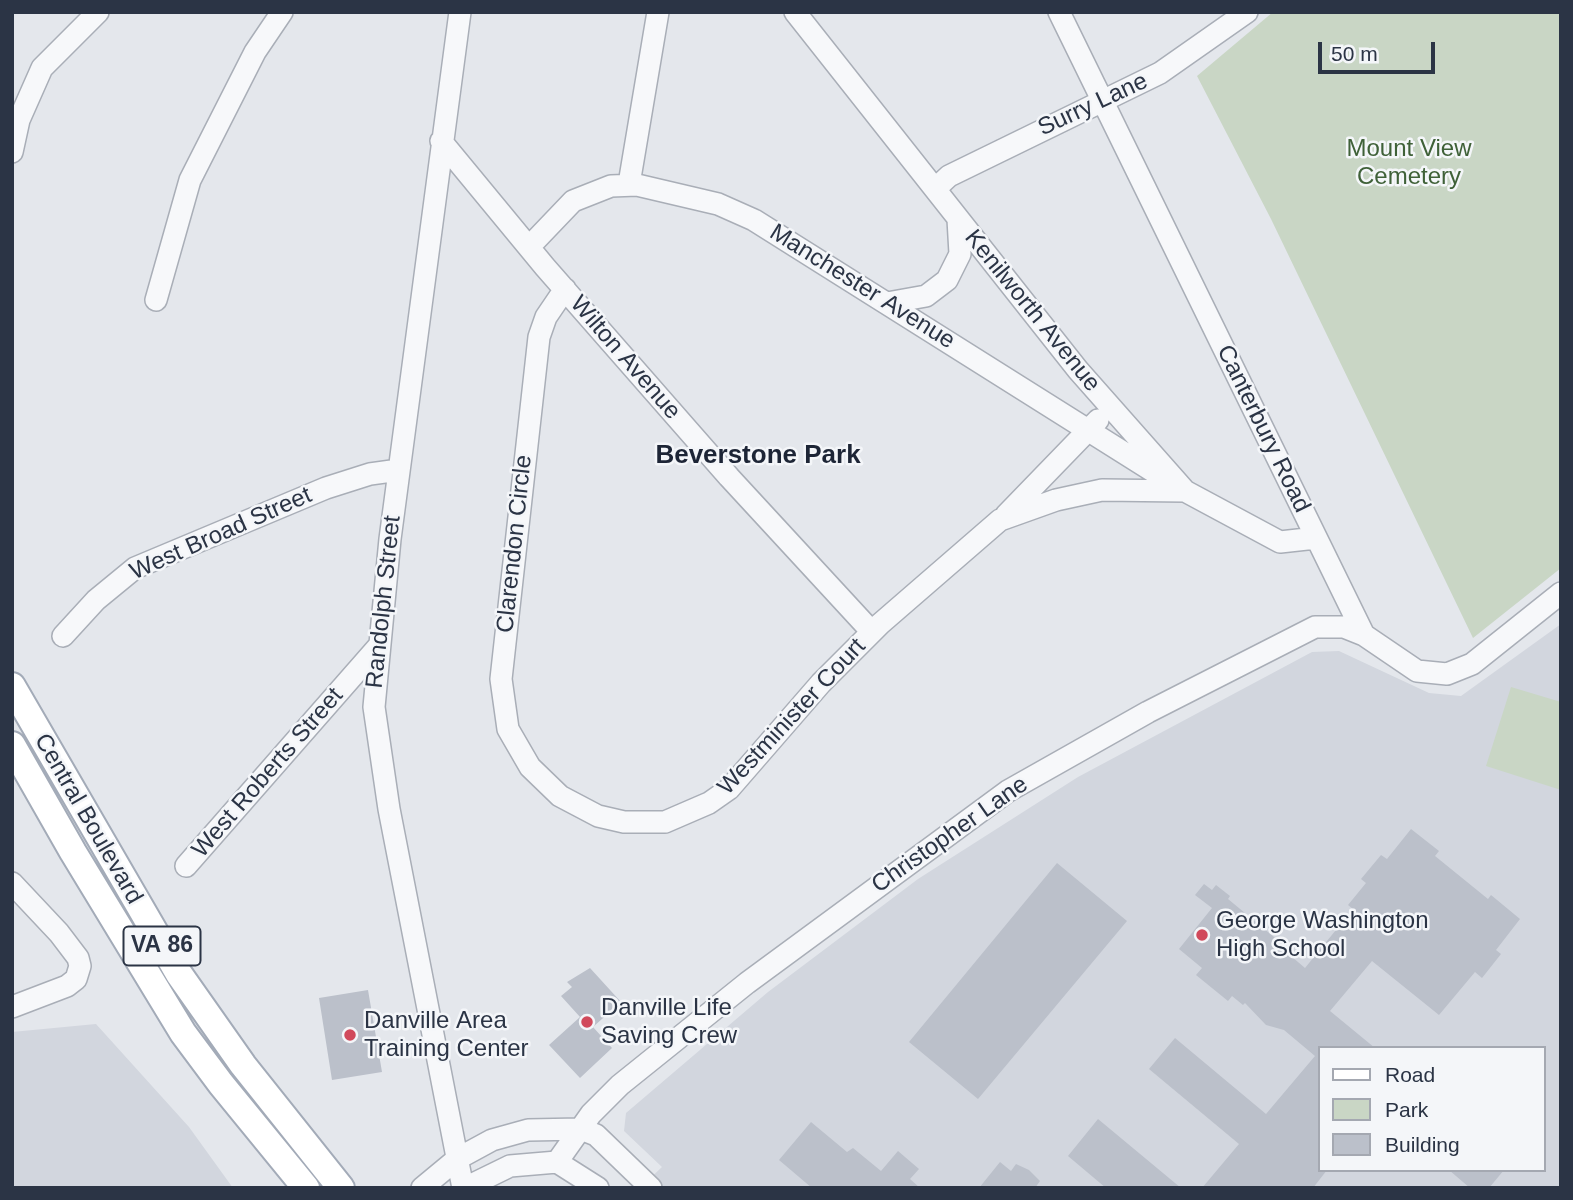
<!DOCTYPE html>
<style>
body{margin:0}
#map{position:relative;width:1573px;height:1200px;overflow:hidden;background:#e4e7ec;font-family:Arial,sans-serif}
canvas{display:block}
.frame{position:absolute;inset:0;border:14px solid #2b3445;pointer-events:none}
.legend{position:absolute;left:1318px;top:1046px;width:228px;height:126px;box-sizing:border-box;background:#f4f6f9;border:2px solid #a4a8b1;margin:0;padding:9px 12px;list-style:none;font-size:21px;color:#2b3445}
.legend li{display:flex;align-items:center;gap:14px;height:35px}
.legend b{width:35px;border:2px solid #a4a8b1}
.scale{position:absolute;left:1318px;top:42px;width:117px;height:32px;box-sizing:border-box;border:4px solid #2b3445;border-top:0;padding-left:9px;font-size:21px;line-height:24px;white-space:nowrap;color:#2b3445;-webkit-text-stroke:5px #f4f6f9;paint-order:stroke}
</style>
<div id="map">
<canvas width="1573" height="1200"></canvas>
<div class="frame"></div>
<ul class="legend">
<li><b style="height:9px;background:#fff"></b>Road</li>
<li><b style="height:19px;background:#c9d6c5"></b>Park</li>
<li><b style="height:19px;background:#bbc0ca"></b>Building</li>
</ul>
<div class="scale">50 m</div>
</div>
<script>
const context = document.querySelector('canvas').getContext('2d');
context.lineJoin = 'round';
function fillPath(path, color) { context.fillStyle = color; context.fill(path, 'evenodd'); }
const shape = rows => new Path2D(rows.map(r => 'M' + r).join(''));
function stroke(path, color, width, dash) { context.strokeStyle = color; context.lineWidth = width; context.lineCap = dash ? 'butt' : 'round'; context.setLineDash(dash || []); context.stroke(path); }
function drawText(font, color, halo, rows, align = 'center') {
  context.font = font + ' Arial,sans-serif'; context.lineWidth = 5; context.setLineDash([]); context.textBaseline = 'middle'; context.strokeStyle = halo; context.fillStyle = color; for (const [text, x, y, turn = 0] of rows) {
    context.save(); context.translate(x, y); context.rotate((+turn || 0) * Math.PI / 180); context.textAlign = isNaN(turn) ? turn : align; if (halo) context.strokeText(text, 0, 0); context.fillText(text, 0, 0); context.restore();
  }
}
const built = shape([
 [1561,624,1561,1188,640,1188,662,1167,624,1131,626,1113,768,992,918,879,1078,777,1312,652,1339,651,1429,693,1461,696],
 [1319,1048,1543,1048,1543,1170,1319,1170],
 [96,1024,189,1127,233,1188,12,1188,12,1032]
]);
const green = shape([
 [1273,12,1561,12,1561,568,1473,638,1271,219,1197,76],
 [1511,687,1561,702,1561,790,1486,766]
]);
const building = shape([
 [1411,829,1439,851,1435,856,1488,899,1491,895,1520,919,1496,950,1501,954,1482,978,1475,972,1439,1015,1372,961,1330,1011,1375,1048,1319,1048,1319,1170,1327,1170,1313,1188,1202,1188,1239,1144,1149,1069,1175,1038,1266,1114,1315,1056,1284,1030,1266,1025,1245,1003,1243,1005,1232,996,1228,1001,1196,975,1202,968,1179,949,1212,908,1195,895,1204,884,1212,890,1216,885,1230,896,1228,899,1280,942,1278,945,1305,968,1353,909,1348,905,1366,883,1361,879,1381,855,1387,859],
 [1057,863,1127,921,978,1099,909,1042],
 [590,968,621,1002,593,1027,612,1048,580,1078,549,1045,580,1017,561,996,572,987,567,982],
 [368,990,382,1072,332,1080,319,998],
 [1098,1119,1181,1188,1106,1188,1068,1156],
 [811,1122,847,1152,853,1148,881,1171,898,1151,919,1169,910,1179,920,1188,812,1188,779,1160],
 [1000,1162,1011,1171,1016,1164,1029,1170,1040,1181,1035,1188,979,1188],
 [1449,1170,1504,1170,1489,1188,1470,1188]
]);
const minor = shape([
 [460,12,390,539,374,707,389,809,463,1188],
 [795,12,1078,370,1185,491,1280,542,1316,538],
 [1059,12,1364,635,1417,671,1447,674,1472,664,1561,593],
 [441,141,545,267,729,477,872,632],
 [12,152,19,120,42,68,98,12],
 [629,184,658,12],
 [935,189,949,176,1160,73,1247,12],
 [529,247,573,201,611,186,637,185,718,204,754,220,1183,490],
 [565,289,546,317,539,337,501,679,508,729,530,767,560,796,598,816,624,822,665,822,709,803,729,789,821,683,880,624,1000,520,1056,500,1102,490,1185,491],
 [156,300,190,180,255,52,282,12],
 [887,303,926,296,947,280,960,254,958,219],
 [1006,515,1098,420],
 [63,636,96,600,135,568,326,488,370,474,399,470],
 [186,866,378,647],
 [12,883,59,933,78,958,80,966,76,979,67,986,12,1007],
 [557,1162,591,1114,620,1085,747,983,1008,791,1148,712,1315,627,1344,627,1364,635],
 [557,1162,598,1188],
 [422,1188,457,1159,492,1140,528,1130,581,1129,596,1135,651,1188],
 [465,1188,510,1166,557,1162]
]);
const major = shape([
 [12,686,179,974,243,1065,341,1188],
 [12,745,73,852,183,1033,221,1084,306,1188]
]);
const markers = [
 [1202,935,7,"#d1495b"],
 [587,1022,7,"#d1495b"],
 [350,1035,7,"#d1495b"]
];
const shields = [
 [162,946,77]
];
const shieldNames = [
 ["VA 86",162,946]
];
const streetNames = [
 ["Surry Lane",1093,105,-25],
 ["Manchester Avenue",862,287,32],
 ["Kenilworth Avenue",1032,311,51],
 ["Wilton Avenue",625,358,49],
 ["Canterbury Road",1263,429,64],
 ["West Broad Street",221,534,-24],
 ["Clarendon Circle",515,544,-84],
 ["Randolph Street",384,602,-84],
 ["Westminister Court",792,717,-47],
 ["West Roberts Street",268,773,-49],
 ["Central Boulevard",88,819,60],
 ["Christopher Lane",950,835,-35]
];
const parkNames = [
 ["Mount View",1409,149],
 ["Cemetery",1409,177]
];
const poiNames = [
 ["George Washington",1216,921],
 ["High School",1216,949],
 ["Danville Life",601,1008],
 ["Saving Crew",601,1036],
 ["Danville Area",364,1021],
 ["Training Center",364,1049]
];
const neighbourhoodNames = [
 ["Beverstone Park",758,456]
];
fillPath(built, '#d2d6de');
fillPath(green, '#c9d6c5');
fillPath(building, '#bbc0ca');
stroke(minor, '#a9aeb7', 24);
stroke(major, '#a3abb8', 30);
stroke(minor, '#f7f8fa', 21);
stroke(major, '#fff', 26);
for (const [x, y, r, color] of markers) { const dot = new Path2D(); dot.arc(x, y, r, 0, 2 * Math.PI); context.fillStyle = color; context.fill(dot); stroke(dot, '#f4f6f9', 2.5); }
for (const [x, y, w] of shields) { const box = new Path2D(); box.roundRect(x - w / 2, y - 19.5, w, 39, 5); context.fillStyle = '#f4f6f9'; context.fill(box); stroke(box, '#2b3445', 2); }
drawText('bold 23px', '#2b3445', null, shieldNames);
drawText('24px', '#2b3445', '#f4f6f9', streetNames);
drawText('24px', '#3f6138', '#f4f6f9', parkNames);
drawText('24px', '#2b3445', '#f4f6f9', poiNames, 'left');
drawText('bold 26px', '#1d2536', '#f4f6f9', neighbourhoodNames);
</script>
